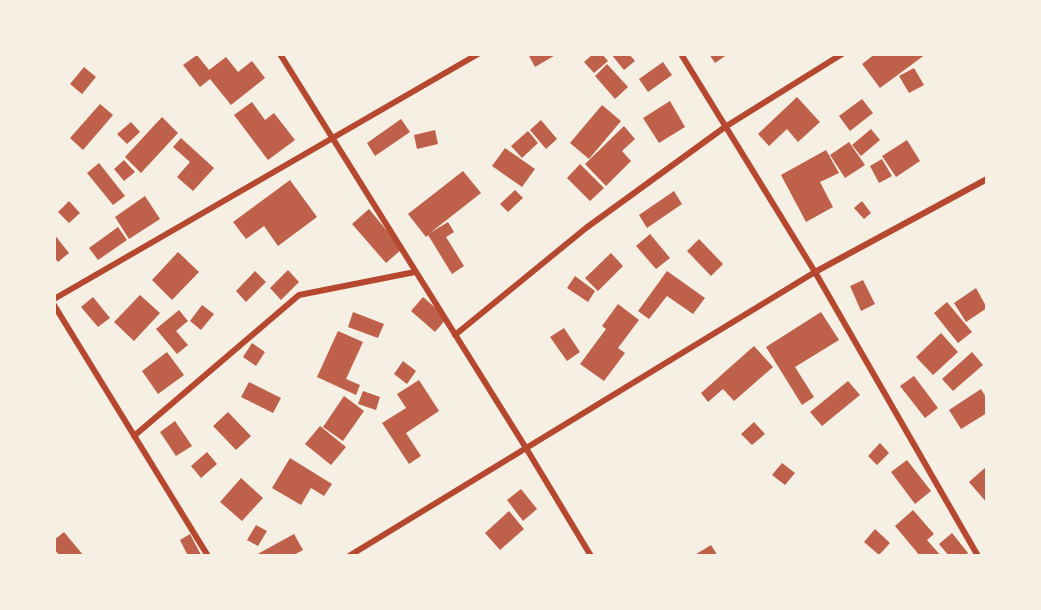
<!DOCTYPE html>
<style>
body{margin:0}
#map{position:relative;width:1041px;height:610px;overflow:hidden;background:#f6efe4;font-family:Quicksand,sans-serif}
canvas{display:block}
.frame{position:absolute;inset:0;border:56px solid #f6efe4;pointer-events:none}
</style>
<div id="map">
<canvas width="1041" height="610"></canvas>
<div class="frame"></div>
</div>
<script>
const context = document.querySelector('canvas').getContext('2d');
context.lineJoin = 'round';
function fillPath(path, color) { context.fillStyle = color; context.fill(path, 'evenodd'); }
const shape = rows => new Path2D(rows.map(r => 'M' + r).join(''));
function stroke(path, color, width, dash) { context.strokeStyle = color; context.lineWidth = width; context.lineCap = dash ? 'butt' : 'round'; context.setLineDash(dash || []); context.stroke(path); }
const building = shape([
 [528,54,557,54,535,67],
 [593,54,602,54,608,61,594,73,584,62],
 [611,54,629,54,635,61,624,70],
 [709,54,728,54,715,63],
 [875,54,926,54,880,88,862,64],
 [197,55,209,70,226,57,238,72,252,61,265,78,231,105,210,79,200,87,183,65],
 [663,62,672,75,648,92,639,79],
 [607,64,628,87,615,99,595,76],
 [84,67,96,77,82,94,70,84],
 [914,68,924,85,909,93,899,76],
 [797,97,820,122,798,142,787,129,769,146,758,134],
 [862,99,873,113,850,131,839,116],
 [670,101,685,127,659,143,643,118],
 [252,102,265,120,274,113,295,140,268,160,234,115],
 [100,104,113,115,83,150,70,138],
 [602,105,621,121,589,159,570,143],
 [162,117,178,133,141,173,125,157],
 [401,119,410,132,375,156,367,143],
 [541,120,557,139,546,149,530,130],
 [131,122,140,132,127,144,117,134],
 [624,126,635,139,622,151,631,161,606,186,585,164],
 [871,129,880,140,861,156,852,145],
 [435,130,438,144,417,149,414,135],
 [528,131,538,143,522,158,511,146],
 [181,138,214,168,193,191,177,177,190,162,173,147],
 [907,140,920,161,896,177,882,156],
 [849,142,865,165,845,178,830,155],
 [505,148,535,169,522,187,492,166],
 [826,150,839,173,820,182,833,207,806,222,781,175],
 [882,159,892,176,879,183,870,166],
 [124,160,135,172,124,181,114,169],
 [99,163,125,196,113,205,87,173],
 [580,164,604,188,590,201,567,178],
 [463,171,481,193,430,233,448,222,454,232,446,237,464,266,452,274,428,235,426,237,408,214],
 [290,180,317,217,278,246,264,226,246,239,233,222],
 [515,190,523,198,508,212,500,204],
 [674,191,682,204,647,228,639,215],
 [145,196,160,219,129,239,115,217],
 [69,201,80,213,69,223,58,212],
 [862,201,871,213,864,219,854,208],
 [369,209,402,249,386,263,352,224],
 [118,227,127,240,98,260,89,248],
 [54,234,69,253,58,262,54,257],
 [650,234,670,258,656,269,636,246],
 [699,239,723,264,711,276,687,251],
 [178,252,199,272,172,300,152,280],
 [611,253,623,266,598,291,585,278],
 [288,270,299,282,281,300,270,288],
 [255,271,266,282,246,302,236,291],
 [667,271,705,298,693,314,667,296,649,319,638,311],
 [575,276,595,291,588,302,567,288],
 [863,280,875,304,861,311,850,286],
 [976,288,987,308,966,322,954,303],
 [140,295,160,313,134,341,114,322],
 [93,297,110,318,98,327,81,307],
 [423,297,447,318,435,332,411,311],
 [947,302,972,332,958,343,934,313],
 [618,304,639,320,618,348,625,353,604,381,580,364,606,329,602,326],
 [202,305,214,314,201,330,190,321],
 [179,310,188,321,176,331,188,345,177,354,156,329],
 [353,312,384,324,378,338,348,327],
 [821,312,839,340,795,367,814,397,802,405,766,347],
 [564,328,580,352,567,361,550,337],
 [338,331,363,342,346,379,360,385,356,395,317,377],
 [941,333,958,352,933,375,916,357],
 [252,343,265,352,256,366,243,357],
 [754,346,773,367,734,401,723,389,708,402,701,393],
 [167,352,184,375,158,394,142,371],
 [972,352,983,365,953,391,942,379],
 [403,361,416,371,407,384,394,374],
 [914,376,938,408,925,418,900,386],
 [419,380,439,411,406,433,421,456,409,464,382,423,406,408,397,394],
 [848,381,860,395,822,426,810,412],
 [249,382,281,398,273,413,241,397],
 [981,389,987,399,987,413,961,429,949,410],
 [363,391,380,397,376,410,358,404],
 [344,396,364,411,343,441,323,427],
 [228,412,251,436,236,450,213,426],
 [175,421,192,446,176,456,160,432],
 [754,422,765,434,752,445,741,434],
 [320,426,346,447,331,465,305,444],
 [880,443,889,453,877,465,868,456],
 [207,452,217,464,201,478,191,466],
 [290,458,332,484,324,496,311,488,301,505,272,488],
 [907,460,931,491,915,504,891,472],
 [782,463,795,473,785,485,772,475],
 [987,466,987,503,969,482],
 [241,478,263,498,242,521,220,502],
 [521,489,537,509,523,521,507,500],
 [913,510,934,534,927,540,941,556,920,556,895,526],
 [509,511,524,529,500,550,485,533],
 [256,525,267,531,258,546,247,540],
 [875,529,890,543,879,555,864,542],
 [64,532,84,556,60,556,54,549,54,540],
 [952,533,968,553,965,556,949,556,939,544],
 [190,534,201,555,198,556,188,556,180,540],
 [294,534,303,550,292,556,254,556],
 [711,545,718,556,693,556]
]);
const minor = shape([
 [280,54,526,448,591,556],
 [681,54,815,272,978,556],
 [54,299,478,54],
 [54,305,208,556],
 [455,335,586,228,725,127,842,54],
 [134,436,299,295,415,272],
 [349,556,815,272,987,179]
]);
fillPath(building, '#bf614a');
stroke(minor, '#b5482f', 6);
</script>
